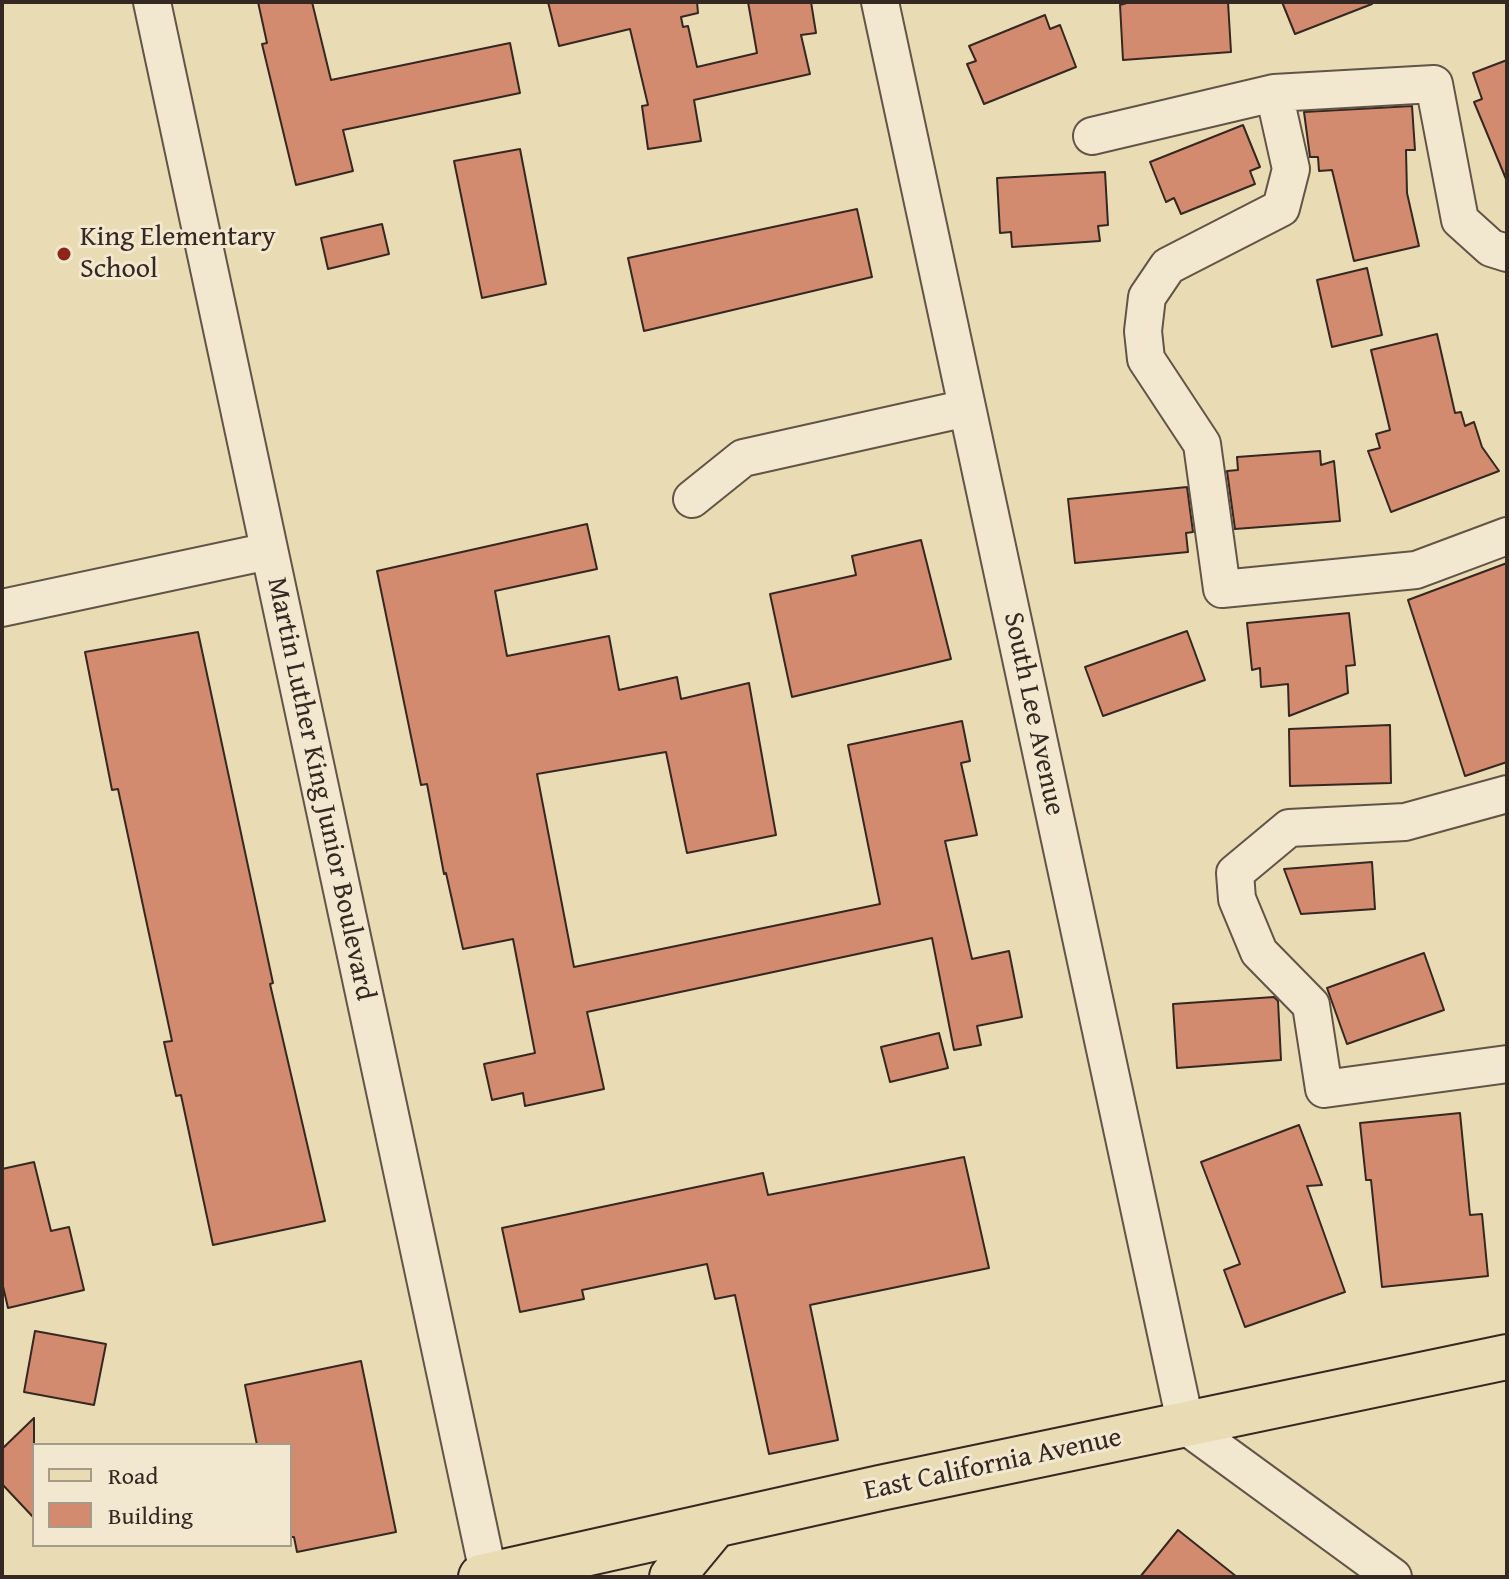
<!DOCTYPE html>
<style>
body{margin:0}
#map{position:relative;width:1509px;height:1579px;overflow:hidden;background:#e9dcb5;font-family:"Gentium Book Plus",serif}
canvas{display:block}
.frame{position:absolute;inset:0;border:4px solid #352721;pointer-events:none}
.legend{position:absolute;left:32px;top:1443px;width:260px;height:104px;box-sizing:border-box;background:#f1e8cf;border:2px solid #a69b89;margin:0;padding:10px 14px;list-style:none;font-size:24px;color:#352721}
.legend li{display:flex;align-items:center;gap:16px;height:40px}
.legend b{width:40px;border:2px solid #a69b89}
</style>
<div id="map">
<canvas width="1509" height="1579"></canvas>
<div class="frame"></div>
<ul class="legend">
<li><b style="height:10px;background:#e9dcb5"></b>Road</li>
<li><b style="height:22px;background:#d38b6f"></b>Building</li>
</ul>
</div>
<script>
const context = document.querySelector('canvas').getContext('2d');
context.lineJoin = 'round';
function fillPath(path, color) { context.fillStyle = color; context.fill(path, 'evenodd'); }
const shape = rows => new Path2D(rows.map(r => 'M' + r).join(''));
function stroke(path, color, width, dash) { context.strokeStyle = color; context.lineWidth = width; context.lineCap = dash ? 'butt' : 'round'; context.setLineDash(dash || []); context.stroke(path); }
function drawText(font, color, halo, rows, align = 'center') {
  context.font = font + ' "Gentium Book Plus",serif'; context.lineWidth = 6; context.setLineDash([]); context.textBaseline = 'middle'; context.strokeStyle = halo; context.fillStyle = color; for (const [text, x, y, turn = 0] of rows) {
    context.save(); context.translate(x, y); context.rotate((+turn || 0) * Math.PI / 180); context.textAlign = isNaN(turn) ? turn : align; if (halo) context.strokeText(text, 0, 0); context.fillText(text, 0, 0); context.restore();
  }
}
const building = shape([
 [258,2,312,2,331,80,510,43,520,93,343,130,353,171,296,185,262,44,267,43,258,2],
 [548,2,697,2,698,13,681,17,683,27,688,26,697,67,757,53,748,2,811,2,816,33,801,35,810,74,694,100,701,141,648,149,642,106,648,105,630,29,559,46,548,2],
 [1130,2,1228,2,1231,52,1123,60,1120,5,1130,2],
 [1282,2,1372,2,1372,4,1295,34,1282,2],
 [1045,15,1050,29,1060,25,1076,67,984,104,967,64,976,61,969,46,1045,15],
 [1507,60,1507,179,1506,179,1474,102,1482,99,1473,73,1507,60],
 [1412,106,1415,150,1406,150,1407,193,1419,246,1354,261,1332,170,1319,171,1318,157,1310,157,1304,112,1412,106],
 [1243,125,1260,167,1250,171,1255,184,1181,214,1174,198,1166,202,1150,162,1243,125],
 [520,149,546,284,482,298,454,161,520,149],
 [1105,172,1108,225,1098,226,1100,241,1012,247,1011,232,1000,233,997,178,1105,172],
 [857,209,872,277,644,331,628,258,857,209],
 [382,224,389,254,328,269,321,238,382,224],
 [1367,268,1382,335,1332,347,1317,280,1367,268],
 [1437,334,1455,413,1461,412,1465,426,1474,422,1482,447,1499,471,1391,512,1368,451,1380,448,1376,434,1390,430,1371,350,1437,334],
 [1320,451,1321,465,1334,461,1340,521,1235,529,1227,471,1238,470,1237,457,1320,451],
 [1187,487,1193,532,1186,533,1188,552,1075,563,1068,499,1187,487],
 [587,524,597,569,495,591,507,656,609,636,619,690,677,677,681,699,749,683,776,835,687,853,666,752,537,774,574,967,880,904,848,745,962,721,970,761,961,763,977,835,945,841,972,959,1009,951,1022,1017,977,1026,981,1045,954,1050,932,938,587,1012,604,1089,525,1106,523,1093,492,1100,484,1064,535,1053,513,939,463,949,446,873,444,874,427,784,421,785,377,571,587,524],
 [921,540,951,659,792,697,770,594,856,575,852,556,921,540],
 [1507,563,1507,762,1465,776,1408,600,1507,563],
 [1349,613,1355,665,1346,666,1348,693,1289,716,1288,684,1261,687,1260,668,1252,670,1247,623,1349,613],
 [1187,631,1205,680,1103,716,1085,667,1187,631],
 [198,632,273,983,270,984,325,1221,213,1245,181,1095,176,1096,164,1042,172,1041,118,789,112,790,85,652,198,632],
 [1390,725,1391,783,1290,786,1289,729,1390,725],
 [1372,862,1375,909,1301,914,1284,869,1372,862],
 [1424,953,1444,1010,1347,1044,1327,988,1424,953],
 [1274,997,1278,1001,1281,1060,1177,1068,1173,1004,1274,997],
 [939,1033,948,1068,890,1082,881,1047,939,1033],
 [1460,1113,1470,1215,1482,1214,1488,1276,1382,1287,1371,1180,1366,1180,1360,1123,1460,1113],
 [1299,1125,1322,1185,1307,1186,1345,1292,1245,1327,1224,1270,1240,1264,1201,1162,1299,1125],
 [964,1157,989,1268,810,1305,838,1440,769,1454,735,1295,715,1299,707,1264,582,1290,584,1299,520,1312,502,1228,763,1173,768,1195,964,1157],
 [34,1162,51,1231,69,1227,84,1290,8,1308,2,1282,2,1169,34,1162],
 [35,1331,106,1344,94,1405,24,1392,35,1331],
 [361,1361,396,1532,297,1552,294,1537,290,1537,290,1445,257,1445,245,1385,361,1361],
 [34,1418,34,1518,2,1484,2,1449,34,1418],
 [1178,1530,1237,1577,1140,1577,1178,1530]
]);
const minor = shape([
 [152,2,489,1577],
 [880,2,1186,1426,1393,1577],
 [1274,93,1291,169,1281,208,1168,266,1147,297,1143,331,1146,359,1202,444,1222,589,1416,570,1507,536],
 [1092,136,1274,93,1434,84,1460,220,1491,248,1507,253],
 [692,499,743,458,967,408],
 [2,608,269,551],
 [1507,794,1405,822,1289,828,1235,873,1237,899,1259,952,1311,1005,1324,1089,1507,1064]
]);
const major = shape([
 [481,1577,880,1488,1507,1357],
 [672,1577,715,1525]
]);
const markers = [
 [64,254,8,"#8f2418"]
];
const poiNames = [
 ["King Elementary",80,238],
 ["School",80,270]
];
const streetNames = [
 ["South Lee Avenue",1033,714,78],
 ["Martin Luther King Junior Boulevard",320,789,78],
 ["East California Avenue",993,1465,-12]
];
fillPath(building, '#d38b6f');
stroke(building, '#352721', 2);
stroke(minor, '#625446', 40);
stroke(major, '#352721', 48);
stroke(minor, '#f1e8cf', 36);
stroke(major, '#e9dcb5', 44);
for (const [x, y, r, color] of markers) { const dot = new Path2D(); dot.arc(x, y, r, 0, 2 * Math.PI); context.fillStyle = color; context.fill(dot); stroke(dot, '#f1e8cf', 3); }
drawText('28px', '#352721', '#f1e8cf', poiNames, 'left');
drawText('28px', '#352721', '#f1e8cf', streetNames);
</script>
